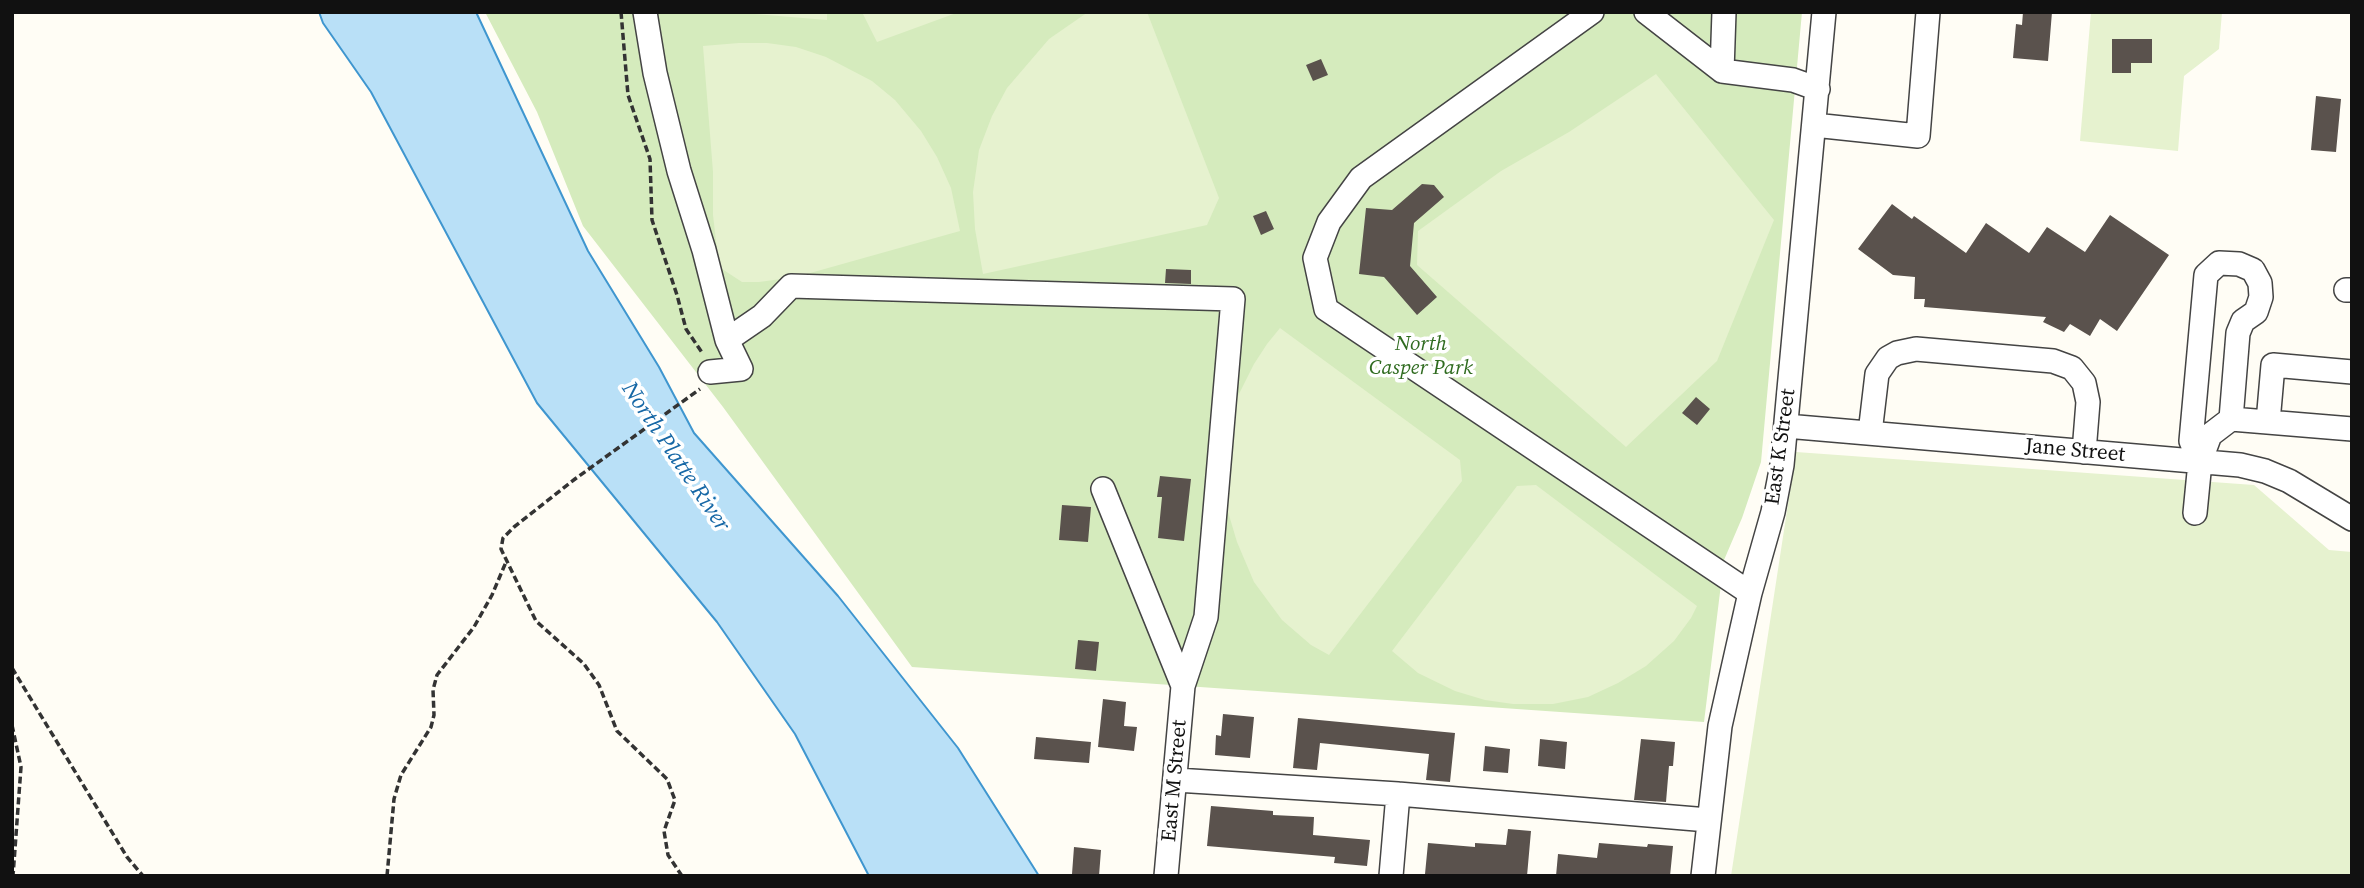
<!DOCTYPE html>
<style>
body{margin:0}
#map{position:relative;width:2364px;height:888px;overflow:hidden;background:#fffdf5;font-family:"Source Serif 4",serif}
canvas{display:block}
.frame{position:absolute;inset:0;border:14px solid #111;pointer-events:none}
</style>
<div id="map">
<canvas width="2364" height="888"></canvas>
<div class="frame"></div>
</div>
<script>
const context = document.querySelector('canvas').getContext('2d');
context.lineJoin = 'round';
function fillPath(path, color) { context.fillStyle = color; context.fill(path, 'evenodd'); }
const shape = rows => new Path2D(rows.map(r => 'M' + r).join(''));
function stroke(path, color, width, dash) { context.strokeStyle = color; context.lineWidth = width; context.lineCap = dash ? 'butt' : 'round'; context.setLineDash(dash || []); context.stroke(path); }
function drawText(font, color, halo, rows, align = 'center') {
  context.font = font + ' "Source Serif 4",serif'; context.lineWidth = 7; context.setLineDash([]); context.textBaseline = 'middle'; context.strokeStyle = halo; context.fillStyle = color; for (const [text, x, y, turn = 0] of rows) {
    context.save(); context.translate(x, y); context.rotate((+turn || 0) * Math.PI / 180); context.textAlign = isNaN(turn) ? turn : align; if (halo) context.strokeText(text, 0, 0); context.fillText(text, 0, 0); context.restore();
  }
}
const green = shape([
 [485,12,1802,12,1761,462,1742,518,1724,560,1704,722,912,667,723,407,583,226,537,112]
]);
const pitch = shape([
 [731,12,827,12,827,20],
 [862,12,959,12,877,42],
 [1088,12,1147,12,1219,198,1207,225,983,274,975,229,973,192,979,150,992,116,1007,88,1049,39],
 [2091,12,2222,12,2219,49,2184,76,2178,151,2080,141],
 [739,43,767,43,796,47,826,57,872,81,895,100,921,131,937,157,951,188,960,231,796,277,759,282,742,282,719,267,713,215,713,172,703,46],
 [1656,74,1774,220,1717,361,1626,447,1417,265,1418,231,1501,171,1569,132],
 [1280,328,1460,460,1462,481,1329,655,1311,645,1282,620,1254,582,1237,542,1226,505,1228,429,1237,398,1254,364,1267,344],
 [1796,452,2254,485,2329,550,2352,552,2352,876,1731,876],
 [1536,485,1697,606,1691,618,1674,641,1646,666,1618,683,1588,697,1553,704,1513,704,1485,700,1455,691,1418,673,1392,651,1517,486]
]);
const water = shape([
 [319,12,476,12,588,251,659,367,694,433,838,596,958,748,1039,876,869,876,795,734,717,622,537,403,371,92,323,23,319,12]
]);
const building = shape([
 [2023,12,2052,12,2048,61,2013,58,2016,24,2022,25],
 [2112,39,2152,39,2152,63,2131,63,2131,73,2112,73],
 [1321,59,1328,75,1313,81,1306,65],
 [2316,96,2341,99,2336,152,2311,150],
 [1422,184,1434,185,1444,197,1414,223,1410,266,1437,297,1417,315,1384,277,1359,274,1366,208,1392,210],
 [1892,204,1912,219,1914,216,1966,253,1986,223,2029,253,2047,227,2085,252,2110,215,2169,255,2117,331,2100,319,2090,336,2070,324,2064,332,2043,322,2046,317,1924,307,1925,299,1914,299,1915,277,1893,275,1858,249],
 [1266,211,1274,229,1261,235,1253,216],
 [1166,269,1191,270,1191,284,1165,283],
 [1696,397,1710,409,1697,425,1682,413],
 [1160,476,1191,479,1184,541,1158,538,1162,497,1157,497],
 [1062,505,1091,507,1088,542,1059,540],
 [1078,640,1099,642,1096,671,1075,669],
 [1103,699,1126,702,1124,726,1137,727,1134,751,1098,747],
 [1223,714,1254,717,1250,758,1215,755,1216,735,1221,736],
 [1298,718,1455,733,1450,782,1426,780,1429,754,1320,743,1317,770,1293,768],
 [1036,737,1091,742,1089,763,1034,759],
 [1540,739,1567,742,1565,769,1538,766],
 [1641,739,1675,742,1673,766,1669,766,1666,802,1634,800],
 [1485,746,1510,749,1508,773,1483,771],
 [1211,806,1273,811,1273,815,1314,817,1313,835,1370,840,1367,866,1334,863,1335,857,1207,846],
 [1508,829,1531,831,1527,876,1425,874,1428,843,1475,847,1475,843,1506,845],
 [1599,843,1647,847,1648,844,1673,846,1670,876,1556,876,1558,854,1597,858],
 [1074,847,1101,850,1099,876,1072,874]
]);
const path = shape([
 [621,12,628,95,650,159,652,220,677,295,686,329,703,354],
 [12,668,127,857,143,876],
 [12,725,21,767,13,876],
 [387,876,394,799,401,775,431,727,434,715,433,690,437,675,474,627,492,595,506,562],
 [682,876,668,855,664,831,675,800,667,779,617,731,599,685,584,664,536,621,501,549,503,538,514,527,575,479,700,389]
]);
const minor = shape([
 [645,12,655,73,679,171,704,250,727,340],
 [1592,12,1361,178,1329,222,1315,258,1326,309,1750,593],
 [1646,12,1722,71,1793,80,1818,89],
 [1722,71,1724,12],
 [1814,125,1918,136,1928,12],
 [2346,290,2352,290],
 [710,372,741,369,727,340,762,316,791,286,1233,299,1206,617,1183,686,1166,876],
 [2231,419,2238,333,2243,321,2256,312,2261,297,2260,283,2253,270,2239,264,2219,263,2206,275,2191,441,2200,462,2210,435,2231,419,2352,429],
 [2268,422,2273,365,2352,372],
 [1786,426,2240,465,2265,471,2289,481,2352,519],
 [1870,433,1877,374,1888,358,1897,353,1916,349,2053,361,2072,368,2084,383,2088,402,2084,452],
 [1103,489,1183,686],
 [2195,513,2200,462],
 [1176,780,1398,794,1708,820],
 [1391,876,1398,794],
 [1703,876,1720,726,1750,593,1773,512,1782,465,1824,12]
]);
const parkNames = [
 ["North",1421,345],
 ["Casper Park",1421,369]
];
const streetNames = [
 ["East K Street",1781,447,-82],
 ["Jane Street",2075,451,5],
 ["East M Street",1175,781,-85]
];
const waterNames = [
 ["North Platte River",675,457,56]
];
fillPath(green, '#d5ebbd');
fillPath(pitch, '#e6f2cf');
fillPath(water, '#b9e0f7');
stroke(water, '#3f96cf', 2);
fillPath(building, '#5a524d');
stroke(minor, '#444', 26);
stroke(path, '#333', 3.5, [7, 3.5]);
stroke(minor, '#fff', 23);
drawText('italic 21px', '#2f6b1f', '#fff', parkNames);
drawText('21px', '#111', '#fff', streetNames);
drawText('italic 23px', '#1768a6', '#fff', waterNames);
</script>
